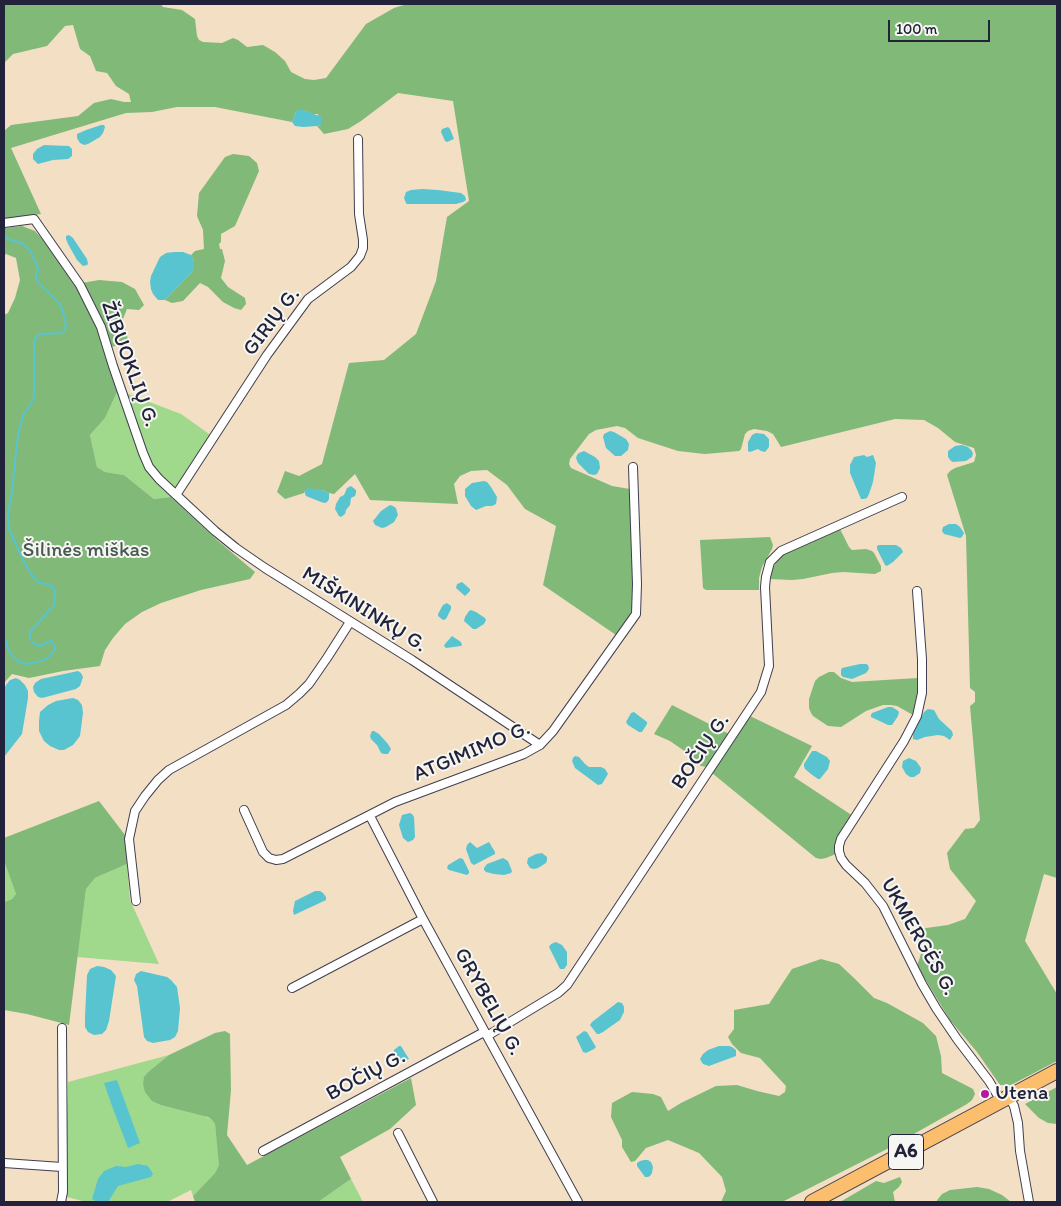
<!DOCTYPE html>
<meta charset="utf-8">
<style>
body{margin:0}
#map{position:relative;width:1061px;height:1206px;overflow:hidden;background:#f2dfc4;font-family:Itim,sans-serif}
canvas{display:block}
.frame{position:absolute;inset:0;border:5px solid #22223b;pointer-events:none}
.scale{position:absolute;left:888px;top:20px;width:102px;height:22px;box-sizing:border-box;border:2px solid #22223b;border-top:0;padding-left:6px;font-size:15px;line-height:18px;white-space:nowrap;color:#22223b;-webkit-text-stroke:4px #f6f6f2;paint-order:stroke}
</style>
<div id="map">
<canvas width="1061" height="1206"></canvas>
<div class="frame"></div>
<div class="scale">100 m</div>
</div>
<script>
const context = document.querySelector('canvas').getContext('2d');
context.lineJoin = 'round';
function fillPath(path, color) { context.fillStyle = color; context.fill(path, 'evenodd'); }
const shape = rows => new Path2D(rows.map(r => 'M' + r).join(''));
function stroke(path, color, width, dash) { context.strokeStyle = color; context.lineWidth = width; context.lineCap = dash ? 'butt' : 'round'; context.setLineDash(dash || []); context.stroke(path); }
function drawText(font, color, halo, rows, align = 'center') {
  context.font = font + ' Itim,sans-serif'; context.lineWidth = 4; context.setLineDash([]); context.textBaseline = 'middle'; context.strokeStyle = halo; context.fillStyle = color; for (const [text, x, y, turn = 0] of rows) {
    context.save(); context.translate(x, y); context.rotate((+turn || 0) * Math.PI / 180); context.textAlign = isNaN(turn) ? turn : align; if (halo) context.strokeText(text, 0, 0); context.fillText(text, 0, 0); context.restore();
  }
}
const green = shape([
 [118,390,181,414,212,436,171,497,154,499,124,475,105,472,97,467,90,435,105,418],
 [4,861,16,894,12,899,4,902],
 [127,864,130,900,159,964,77,957,86,889,95,878],
 [169,1055,148,1072,145,1077,143,1084,212,1120,215,1124,219,1160,219,1165,215,1173,193,1196,191,1190,167,1202,86,1202,67,1197,66,1160,68,1082],
 [351,1179,363,1202,318,1202]
]);
const forest = shape([
 [6,4,161,4,163,7,182,10,195,19,197,36,199,40,203,42,222,43,233,38,238,40,247,47,263,45,275,52,285,61,291,72,305,79,314,80,326,78,366,24,394,8,407,4,1057,4,1057,878,1044,874,1025,941,1057,994,1057,1061,1011,1085,1000,1085,977,1052,950,1020,917,966,921,954,912,930,948,925,965,919,976,901,950,869,947,853,965,829,974,828,980,820,970,706,975,702,975,692,970,688,966,536,947,475,950,471,955,468,974,462,976,455,974,448,955,442,938,428,924,420,895,419,781,447,773,434,767,431,754,429,748,431,745,434,741,449,739,451,705,454,678,451,638,438,625,428,617,426,596,430,589,434,570,459,569,464,571,468,612,486,630,489,635,592,633,606,629,618,616,635,543,585,556,526,525,509,507,485,487,470,471,471,460,476,454,484,458,504,370,500,355,474,334,494,329,493,322,490,304,491,304,493,285,499,277,492,285,471,299,476,322,464,349,363,384,360,416,334,436,281,447,217,469,201,453,101,398,93,361,121,348,129,324,134,317,126,321,125,318,114,313,114,303,110,296,111,292,122,215,107,177,107,152,112,126,113,11,148,41,214,4,219,4,131,11,125,78,116,94,103,111,99,124,102,131,102,129,94,116,86,107,73,96,71,90,56,80,49,73,25,65,26,47,46,13,54,4,63,4,6],
 [233,154,249,156,257,163,259,171,235,226,221,234,221,242,219,244,220,249,222,249,225,261,221,278,228,287,245,298,246,304,241,310,234,308,223,302,208,287,200,283,183,301,172,303,165,300,192,272,194,261,191,255,195,251,204,249,203,230,197,216,199,193,225,157],
 [22,226,35,231,82,283,99,280,122,282,135,289,144,305,139,310,127,309,123,319,129,344,103,348,118,390,105,418,90,435,97,467,105,472,124,475,154,499,171,497,217,540,255,572,250,579,201,590,161,603,142,612,125,624,113,638,105,650,100,666,63,671,29,678,12,674,4,683,4,315,8,313,15,298,20,280,16,258,6,254,4,256,4,228],
 [840,529,849,547,852,550,866,549,872,551,874,553,881,566,881,571,875,574,843,572,832,573,803,579,792,580,769,579,772,570,775,564,782,555],
 [770,537,773,545,772,549,762,567,759,578,759,590,706,590,703,588,700,540],
 [829,672,834,672,841,678,852,682,918,678,919,692,913,715,897,706,891,705,883,705,866,711,841,727,828,726,813,716,811,713,809,708,809,699,815,681,819,677],
 [672,705,729,734,707,767,701,766,683,750,670,741,654,734],
 [750,716,812,746,794,777,853,816,836,854,826,858,821,859,816,858,712,773],
 [99,801,125,835,127,864,95,878,86,889,69,1025,27,1014,4,1010,4,902,12,899,16,894,4,861,4,838],
 [821,959,839,964,854,978,874,998,887,1003,923,1023,936,1036,941,1056,942,1073,973,1089,975,1094,972,1100,967,1104,889,1148,782,1202,721,1202,726,1191,722,1177,699,1153,668,1140,646,1148,635,1161,631,1162,622,1147,622,1140,611,1117,612,1103,632,1092,653,1094,661,1097,668,1111,681,1103,716,1086,737,1085,757,1091,779,1096,785,1092,786,1086,760,1058,741,1053,732,1044,728,1037,734,1029,734,1010,769,1004,792,969],
 [225,1031,230,1034,231,1090,227,1135,247,1165,411,1078,416,1105,390,1129,340,1157,351,1179,318,1202,195,1202,193,1196,215,1173,219,1165,215,1124,212,1120,208,1117,161,1105,152,1101,145,1092,143,1084,144,1077,148,1072,169,1055,215,1033],
 [1057,1087,1057,1124,1048,1123,1039,1118,1025,1104],
 [900,1177,902,1182,899,1187,893,1192,895,1202,840,1202,876,1181,884,1183],
 [977,1187,989,1189,1002,1195,1011,1202,936,1202,938,1199,942,1194,950,1190]
]);
const water = shape([
 [299,110,303,110,322,117,321,125,317,126,303,127,295,126,292,122,296,111],
 [101,125,104,125,105,127,103,133,100,137,88,144,84,145,80,143,77,138,77,134,86,130],
 [448,127,450,129,454,139,447,142,445,141,441,132,442,129],
 [44,145,69,146,72,149,72,156,68,159,53,160,38,164,33,159,33,154,37,149],
 [422,189,438,190,461,193,465,196,466,200,463,202,456,204,407,204,406,203,404,198,406,192,411,190],
 [69,235,73,238,87,259,88,264,87,265,83,266,77,260,68,244,66,239,66,236],
 [174,252,183,252,191,255,194,261,194,266,192,272,165,300,158,300,153,294,151,289,150,282,151,276,160,257,166,253],
 [610,431,614,432,626,439,629,444,628,450,621,456,615,456,606,448,603,437,604,434],
 [756,433,764,434,769,439,769,447,765,452,761,451,758,449,750,452,748,451,748,442,752,435],
 [962,445,968,447,972,451,973,454,972,457,966,461,953,462,951,461,948,457,948,451,955,446],
 [584,451,595,457,599,461,600,468,597,474,594,475,589,474,578,463,576,458,577,455,579,453],
 [864,455,867,457,873,455,876,463,873,482,869,494,867,498,864,499,861,499,850,473,850,465,854,457],
 [484,481,487,482,491,487,497,497,496,504,492,506,486,506,476,510,471,506,465,496,465,489,472,483],
 [351,486,356,490,356,493,355,496,351,498,350,505,346,510,345,514,341,517,339,516,335,509,336,504,340,497,344,495,347,488],
 [308,488,322,490,329,493,329,499,327,502,325,503,321,502,306,496,304,491],
 [390,505,393,506,396,508,397,512,398,515,394,522,386,527,382,528,375,525,373,521,381,511],
 [949,524,956,524,960,527,964,533,962,537,960,538,944,534,942,531,943,527],
 [879,545,896,545,901,548,903,552,893,562,887,566,885,565,877,549,877,546],
 [462,582,470,589,470,591,465,596,456,588,457,584],
 [447,603,451,606,451,609,446,619,443,620,438,616,438,614,443,605],
 [471,610,476,612,485,618,486,620,484,624,476,629,473,629,464,621,465,617,469,611],
 [452,636,461,642,462,645,461,646,446,648,444,646,445,644],
 [860,664,866,664,868,665,869,669,866,673,852,679,843,677,841,675,841,670,842,668],
 [78,671,81,673,83,677,80,686,76,689,42,698,38,697,34,692,33,687,35,683,41,679],
 [16,678,20,680,25,685,28,691,28,698,22,734,4,757,4,689,6,685,10,680],
 [73,698,78,700,82,705,83,713,80,736,73,745,64,750,59,750,50,746,44,741,39,731,39,721,40,712,48,705,56,701],
 [888,707,892,707,897,710,899,712,898,716,892,725,888,725,871,717,871,715,872,713],
 [928,709,934,710,939,719,952,731,953,735,950,740,944,736,938,735,925,737,917,740,913,739,913,733,924,712],
 [634,712,647,722,647,724,642,732,639,732,628,725,626,722,631,713],
 [372,731,374,731,379,734,388,744,391,749,388,754,384,754,381,753,377,745,371,739,370,736],
 [812,751,816,751,827,757,830,761,828,769,820,779,818,779,811,774,805,769,804,766,804,764],
 [575,756,579,757,585,764,589,767,601,767,605,769,608,774,602,784,598,785,575,768,572,761,573,758],
 [909,758,916,761,921,768,920,773,914,777,910,777,906,774,902,767,903,761],
 [410,813,412,814,414,817,415,837,413,840,408,842,403,838,399,825,402,815],
 [470,842,477,848,489,842,495,852,495,854,474,865,471,863,466,849,467,845],
 [542,853,547,857,547,860,546,863,538,868,534,869,530,868,527,863,528,858,536,854],
 [460,858,463,859,469,871,469,873,467,875,449,870,447,868,448,865],
 [503,858,508,861,512,871,511,873,504,875,494,874,486,872,484,870,484,868,487,864],
 [315,891,320,891,323,893,326,897,326,900,294,915,293,911,295,901],
 [556,942,562,945,567,952,567,965,564,969,560,969,549,947,551,944],
 [97,966,104,967,111,970,116,976,109,1021,106,1030,102,1034,94,1035,88,1032,85,1027,85,1017,87,975,90,969],
 [141,971,167,977,171,980,177,987,180,1008,178,1031,175,1037,170,1040,153,1043,147,1041,144,1037,137,986,134,980,136,974],
 [618,1002,622,1003,624,1007,624,1012,620,1020,610,1027,603,1032,599,1034,597,1034,590,1025,592,1022],
 [584,1031,587,1032,596,1047,594,1049,586,1053,583,1052,576,1037],
 [399,1046,401,1046,409,1059,399,1062,395,1058,394,1050],
 [719,1046,729,1046,732,1047,736,1050,736,1056,709,1066,703,1064,700,1059,703,1054,708,1050],
 [117,1080,140,1143,128,1148,112,1106,104,1083],
 [644,1160,648,1160,651,1162,653,1167,652,1173,650,1176,648,1177,645,1177,637,1166,637,1163,640,1161],
 [138,1164,148,1166,153,1174,151,1177,118,1186,108,1202,97,1202,92,1199,98,1179,104,1171,116,1166,126,1167]
]);
const stream = shape([
 [4,238,22,243,29,249,33,256,38,268,38,271,36,275,36,279,38,282,59,303,63,312,66,325,65,330,62,333,42,334,37,336,34,342,34,396,31,404,24,413,18,434,12,490,8,515,9,529,24,562,32,575,38,582,50,585,55,590,54,605,30,632,30,637,32,642,36,645,40,646,50,641,55,645,55,649,50,656,44,660,38,662,26,664,19,662,13,657,8,649,6,641,4,639]
]);
const street = shape([
 [4,223,34,219,80,285,101,327,113,366,143,453,149,467,159,479,215,531,236,548,265,568,412,660,540,745],
 [176,495,267,355,308,299,351,267,360,256,363,248,363,240,359,214,358,139],
 [917,591,922,659,922,693,917,716,904,741,841,839,839,846,839,851,841,858,846,865,865,883,883,906,922,984,936,1008,957,1039,989,1081,1001,1101],
 [244,810,263,852,269,858,276,860,283,859,395,802,524,754,540,745,553,731,636,614,637,584,633,467],
 [370,816,423,919,578,1202],
 [136,901,129,839,135,811,145,796,158,780,169,770,286,705,299,694,309,684,327,658,350,622],
 [292,988,423,919],
 [487,1036,558,993,567,985,761,692,769,666,765,587,766,577,770,562,781,551,902,497],
 [1009,1097,1014,1106,1018,1123,1020,1151,1029,1202],
 [398,1133,433,1202],
 [263,1151,484,1032],
 [4,1163,62,1167],
 [61,1202,63,1192,62,1028]
]);
const highway = shape([
 [812,1202,1057,1071]
]);
const markers = [
 [985,1094,5,"#b5179e"]
];
const shields = [
 [906,1152,35]
];
const shieldNames = [
 ["A6",906,1152]
];
const streetNames = [
 ["GIRIŲ G.",272,322,-53],
 ["ŽIBUOKLIŲ G.",129,364,70],
 ["MIŠKININKŲ G.",364,610,32],
 ["ATGIMIMO G.",472,752,-23],
 ["BOČIŲ G.",701,752,-56],
 ["UKMERGĖS G.",918,937,60],
 ["GRYBELIŲ G.",488,1002,61],
 ["BOČIŲ G.",366,1076,-28]
];
const parkNames = [
 ["Šilinės miškas",86,551]
];
const poiNames = [
 ["Utena",995,1094]
];
fillPath(green, '#a0d98c');
fillPath(forest, '#80b978');
fillPath(water, '#58c4d0');
stroke(stream, '#58c4d0', 2);
stroke(street, '#413e50', 10);
stroke(highway, '#413e50', 16);
stroke(street, '#fff', 8);
stroke(highway, '#fabe6d', 14);
for (const [x, y, r, color] of markers) { const dot = new Path2D(); dot.arc(x, y, r, 0, 2 * Math.PI); context.fillStyle = color; context.fill(dot); stroke(dot, '#f6f6f2', 2); }
for (const [x, y, w] of shields) { const box = new Path2D(); box.roundRect(x - w / 2, y - 17.5, w, 35, 4); context.fillStyle = '#f6f6f2'; context.fill(box); stroke(box, '#22223b', 1); }
drawText('bold 20px', '#22223b', null, shieldNames);
drawText('21px', '#22223b', '#f6f6f2', streetNames);
drawText('21px', '#485953', '#f6f6f2', parkNames);
drawText('21px', '#22223b', '#f6f6f2', poiNames, 'left');
</script>
